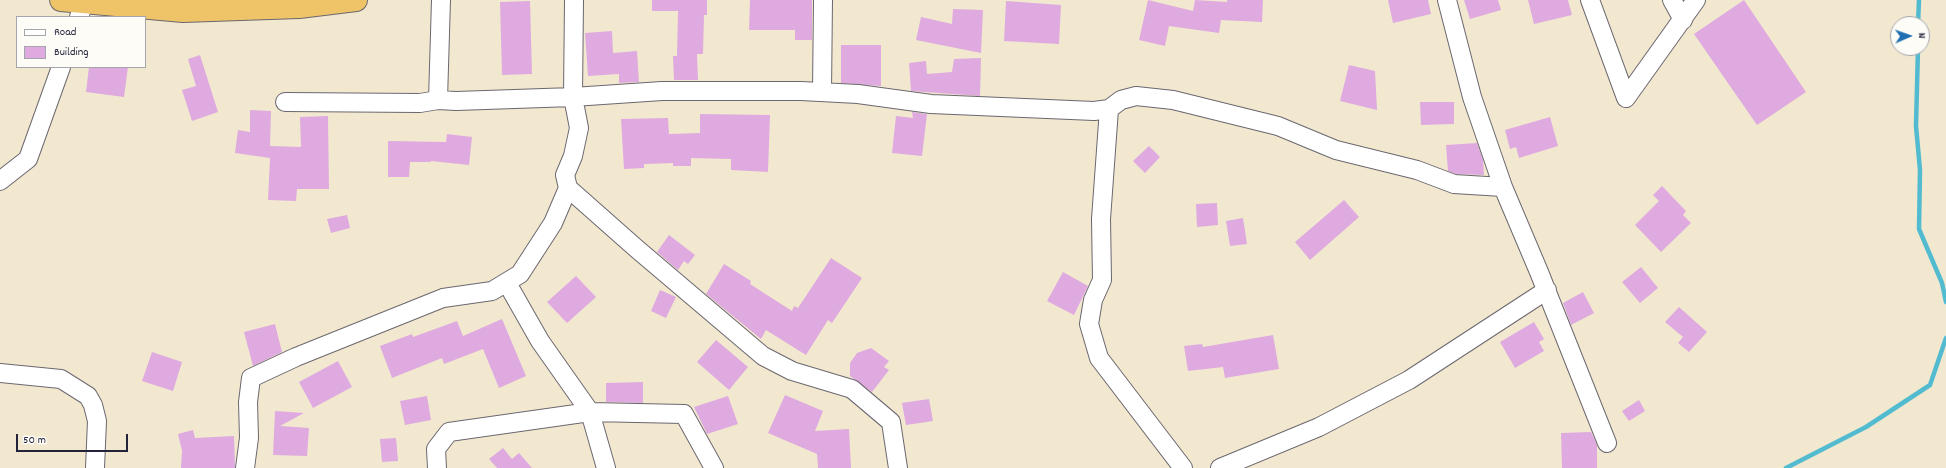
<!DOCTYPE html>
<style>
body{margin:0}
#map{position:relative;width:1946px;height:468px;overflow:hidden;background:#f2e8d0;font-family:Dekko,sans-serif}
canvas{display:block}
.legend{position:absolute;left:16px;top:16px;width:130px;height:52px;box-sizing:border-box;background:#fdfcf7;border:1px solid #a5a5ac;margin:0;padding:5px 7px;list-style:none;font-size:12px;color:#22223b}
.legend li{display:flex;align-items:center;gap:8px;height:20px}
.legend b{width:20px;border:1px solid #a5a5ac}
.north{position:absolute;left:1890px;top:16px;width:40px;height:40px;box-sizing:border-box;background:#fdfcf7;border:1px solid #a5a5ac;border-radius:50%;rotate:88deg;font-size:11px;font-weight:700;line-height:16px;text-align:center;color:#22223b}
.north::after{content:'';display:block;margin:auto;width:14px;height:18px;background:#1f6fb2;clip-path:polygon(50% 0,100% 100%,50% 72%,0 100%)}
.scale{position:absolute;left:16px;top:434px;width:112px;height:18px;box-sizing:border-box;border:2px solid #22223b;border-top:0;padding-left:5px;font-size:12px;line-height:14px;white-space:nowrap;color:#22223b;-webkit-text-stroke:3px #fdfcf7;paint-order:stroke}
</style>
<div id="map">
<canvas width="1946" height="468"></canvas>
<ul class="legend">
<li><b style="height:5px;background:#fff"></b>Road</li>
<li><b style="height:11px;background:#deaae0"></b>Building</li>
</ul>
<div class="north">N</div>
<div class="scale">50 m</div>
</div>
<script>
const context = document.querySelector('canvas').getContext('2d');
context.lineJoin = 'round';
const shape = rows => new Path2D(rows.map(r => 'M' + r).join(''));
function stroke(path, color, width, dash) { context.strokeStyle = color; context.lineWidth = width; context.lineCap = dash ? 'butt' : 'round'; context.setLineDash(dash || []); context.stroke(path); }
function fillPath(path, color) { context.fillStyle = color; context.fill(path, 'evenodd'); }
const stream = shape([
 [1918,24,1919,0],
 [1918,48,1916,126,1920,170,1919,229,1942,283,1946,302],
 [1786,468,1866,427,1930,385,1946,338]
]);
const building = shape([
 [652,0,707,0,707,15,704,15,703,54,697,54,698,80,674,80,673,56,677,56,678,11,652,11],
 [750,0,812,0,812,40,795,40,795,30,749,30],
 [1148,0,1193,11,1195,0,1227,2,1227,0,1263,0,1262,22,1221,20,1219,33,1169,26,1165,46,1139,40],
 [1388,0,1428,0,1431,14,1393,23],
 [1464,0,1498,0,1501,10,1470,19],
 [1528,0,1568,0,1572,15,1534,24],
 [1744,0,1806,92,1757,125,1694,34],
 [530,1,532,74,502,75,500,2],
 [1006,1,1061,5,1059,44,1004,41],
 [953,9,983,10,981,53,916,40,921,17,952,24],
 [612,31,613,53,637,51,639,82,619,83,619,74,588,76,585,33],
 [841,45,881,45,881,86,841,83],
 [200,55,218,112,192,121,182,90,196,86,188,59],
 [981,58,980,96,911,91,909,63,926,61,927,74,952,72,954,59],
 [1349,65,1375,71,1377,110,1340,101],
 [89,67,128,67,124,97,86,92],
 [1420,102,1454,102,1454,124,1421,125],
 [250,110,271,111,270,146,301,147,300,117,328,116,329,189,297,189,296,201,268,200,270,158,235,153,238,130,250,132],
 [912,112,927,114,922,156,892,153,896,116,913,118],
 [700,114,770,115,768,172,731,170,731,159,691,158,691,166,673,166,673,163,644,164,644,168,624,169,621,119,668,118,669,134,700,133],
 [1550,117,1558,146,1519,158,1516,147,1510,149,1505,130],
 [447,134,472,137,469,165,431,161,431,162,410,162,409,177,388,177,388,141,446,142],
 [1477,143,1483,160,1484,175,1456,174,1448,171,1446,145],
 [1149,146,1160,157,1145,173,1133,161],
 [1662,186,1686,211,1683,215,1691,223,1661,252,1635,225,1659,201,1653,195],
 [1344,200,1359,217,1310,260,1295,242],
 [1217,203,1218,225,1197,227,1196,204],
 [347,215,350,228,331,233,327,219],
 [1243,218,1247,244,1230,246,1226,221],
 [669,235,695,255,688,264,684,261,678,270,657,252],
 [831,258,862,278,832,323,828,320,806,355,766,330,761,339,706,294,724,264,751,281,750,284,792,311,794,306,798,308],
 [1641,267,1658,288,1640,303,1622,282],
 [1063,272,1088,286,1074,315,1047,301],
 [576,276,596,297,567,323,547,302],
 [660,290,676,297,666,318,651,311],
 [1583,292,1594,313,1571,325,1563,303],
 [1679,307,1707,332,1689,352,1678,343,1683,337,1665,322],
 [502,319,526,376,499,388,483,349,444,364,442,358,392,378,380,346,412,334,413,337,457,321,463,336],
 [1534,322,1544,339,1539,342,1544,351,1515,368,1500,342],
 [275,324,282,352,253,366,244,332],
 [1273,335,1279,369,1225,378,1223,367,1188,371,1184,346,1202,344,1203,347],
 [716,340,748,367,729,390,697,362],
 [871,348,889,361,884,367,889,370,872,392,850,376,850,363,857,353],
 [152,352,182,362,173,391,142,381],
 [338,361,352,387,313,408,299,382],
 [643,382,643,403,606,402,606,383],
 [785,395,823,411,815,431,849,429,851,468,818,468,817,454,768,433],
 [427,396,431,420,405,425,400,401],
 [728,396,738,424,707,434,694,407],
 [929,399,933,421,906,425,902,403],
 [1639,400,1645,411,1629,421,1622,411],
 [275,411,304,413,280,426,309,428,307,456,273,455],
 [193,430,195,438,234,436,235,468,181,468,182,451,178,434],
 [1591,432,1597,445,1597,468,1562,468,1561,433],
 [396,438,398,461,382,462,380,439],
 [503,448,512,459,519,453,532,468,497,468,489,459]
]);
const minor = shape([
 [1447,0,1472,97,1503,187,1539,272,1607,443],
 [1590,0,1626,98,1696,0],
 [1672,0,1683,20],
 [79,17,84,3],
 [822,92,823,0],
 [438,100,441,0],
 [285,102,420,103,438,100,456,101,573,97,662,91,801,91,858,94,931,104,1094,111,1109,109,1121,100,1136,96,1173,100,1278,126,1336,150,1417,170,1454,184,1503,187],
 [1109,109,1101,219,1102,280,1093,300,1089,324,1099,358,1183,468],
 [0,181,28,159,61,67],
 [568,188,637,249,763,356,792,371,852,389,891,422,898,468],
 [507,283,540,341,590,412,606,468],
 [0,373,61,379,88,396,93,405,97,421,95,468],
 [245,468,249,438,248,402,251,378,296,357,443,298,492,291,520,274,553,223,568,188,565,175,573,156,579,128,573,97,574,0],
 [437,468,436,449,449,432,590,412,684,414,714,468],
 [1220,468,1319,427,1409,380,1547,290]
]);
const trunk = shape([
 [61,0,183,11,299,7,356,0]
]);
stroke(stream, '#52bbd0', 4.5);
fillPath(building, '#deaae0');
stroke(minor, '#6b676f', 20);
stroke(trunk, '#6b676f', 24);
stroke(minor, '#fff', 18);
stroke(trunk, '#efc469', 22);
</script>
